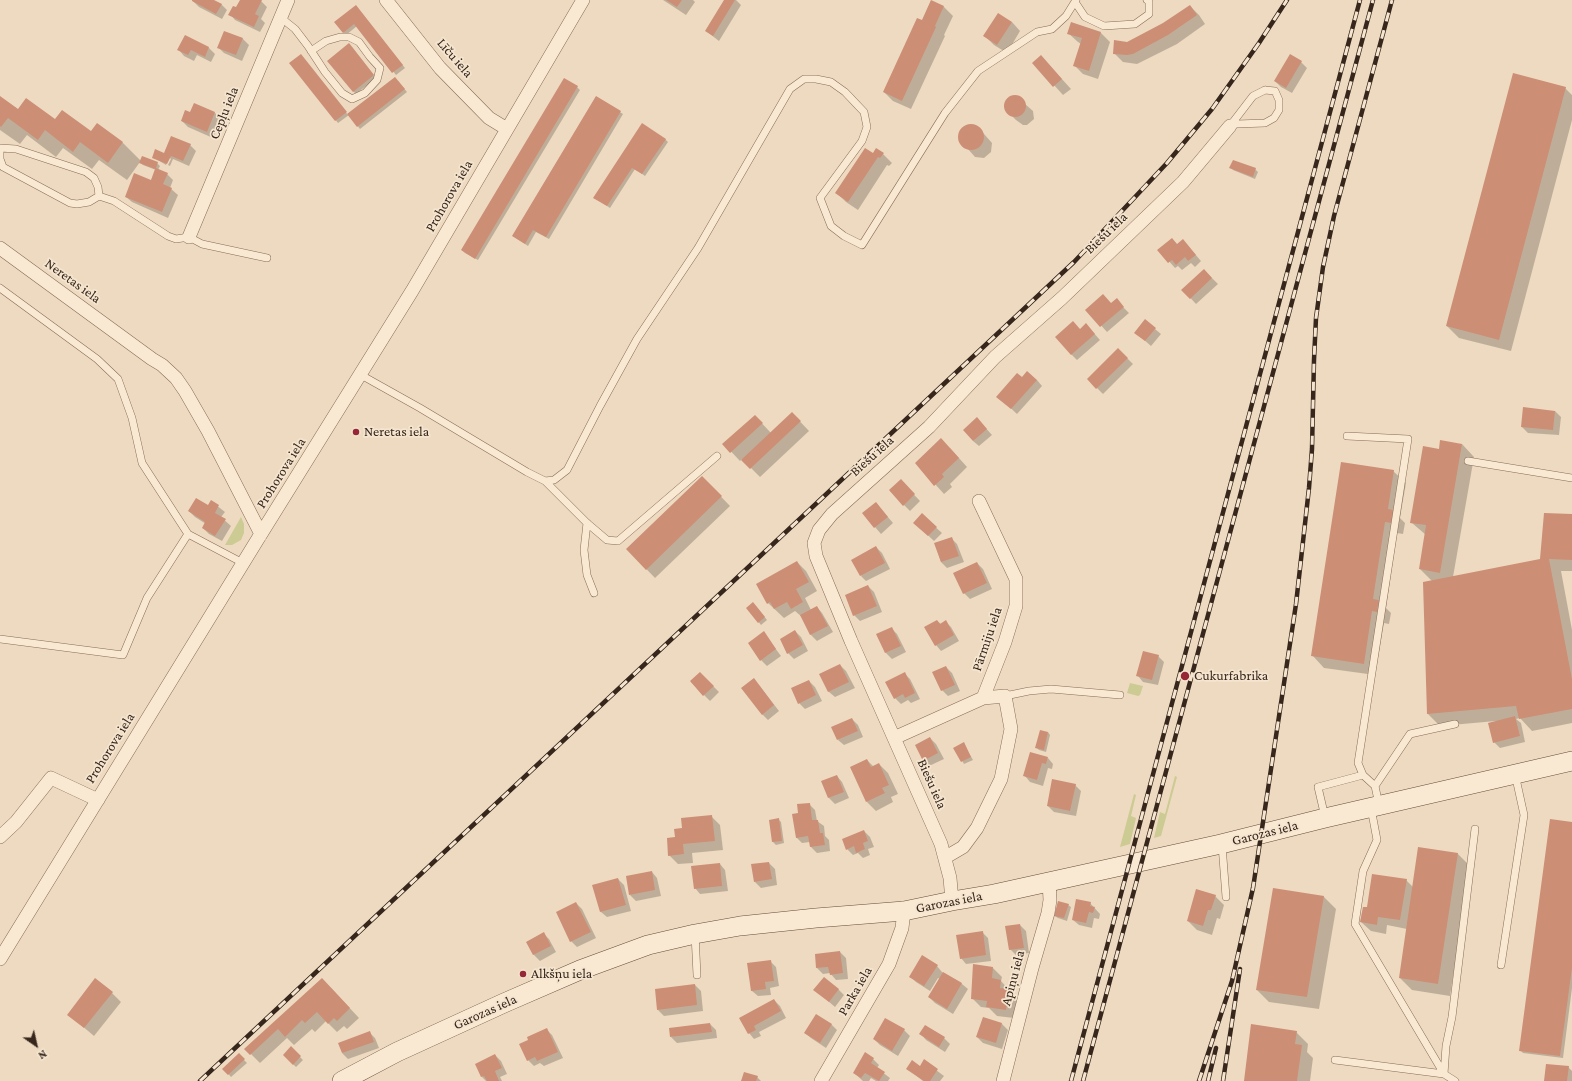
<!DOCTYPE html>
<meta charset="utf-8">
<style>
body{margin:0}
#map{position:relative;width:1572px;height:1081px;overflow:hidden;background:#eedac0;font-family:"Crimson Pro",serif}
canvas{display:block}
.north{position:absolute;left:16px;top:1025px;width:40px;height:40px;-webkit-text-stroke:3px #f5e5cf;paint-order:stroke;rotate:146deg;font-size:11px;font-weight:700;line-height:16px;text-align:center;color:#36261c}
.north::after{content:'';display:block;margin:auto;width:14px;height:18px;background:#36261c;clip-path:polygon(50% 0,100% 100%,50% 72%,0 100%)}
</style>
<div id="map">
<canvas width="1572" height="1081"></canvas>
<div class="north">N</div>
</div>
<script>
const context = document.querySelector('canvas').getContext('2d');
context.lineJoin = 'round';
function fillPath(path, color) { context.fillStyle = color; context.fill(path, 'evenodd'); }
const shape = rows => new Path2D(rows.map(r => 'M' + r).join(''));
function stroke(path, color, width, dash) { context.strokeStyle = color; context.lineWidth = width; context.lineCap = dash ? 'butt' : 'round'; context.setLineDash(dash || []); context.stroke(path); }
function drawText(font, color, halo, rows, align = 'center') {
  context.font = font + ' "Crimson Pro",serif'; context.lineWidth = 3.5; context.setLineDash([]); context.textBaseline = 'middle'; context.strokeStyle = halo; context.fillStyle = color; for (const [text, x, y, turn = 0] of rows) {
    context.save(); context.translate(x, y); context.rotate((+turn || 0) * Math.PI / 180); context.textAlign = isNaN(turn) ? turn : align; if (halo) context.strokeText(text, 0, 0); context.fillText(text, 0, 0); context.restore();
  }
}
const green = shape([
 [241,517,244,524,244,533,241,540,232,545,225,545],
 [1130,683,1143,686,1140,695,1138,696,1127,693],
 [1175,776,1177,777,1161,836,1154,838,1160,812,1165,814],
 [1134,794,1136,795,1131,816,1136,818,1130,844,1120,847]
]);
const shadow = shape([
 [193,0,212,0,221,4,227,10,222,19,199,7,193,1],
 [241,0,260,0,267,7,261,19,265,23,260,32,235,20,230,14,237,9],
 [663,0,693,0,695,2,686,15],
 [725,0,736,0,741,5,719,41,706,31],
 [931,1,944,7,953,16,944,35,945,36,911,109,893,101,884,92,922,21],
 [1190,6,1199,15,1205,24,1177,44,1137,64,1123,62,1114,53,1127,43,1163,24],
 [358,9,405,68,396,75,357,26,346,35,343,32],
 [1012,22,1020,31,1007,53,994,45,985,36],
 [1072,24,1101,33,1110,42,1098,79,1083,74,1074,65,1081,44,1078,42,1068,33],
 [225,32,243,39,249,45,242,61,224,53,218,47],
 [185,37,209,48,215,54,211,62,197,55,194,61,184,56,179,50],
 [352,47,376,78,356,94,353,91],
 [1041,56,1071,89,1063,95,1034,63],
 [303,58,348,115,398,81,407,92,360,129,349,115,338,123,290,63],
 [1301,62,1307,68,1292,93,1281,87,1275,81],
 [577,87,580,90,478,260,465,253,462,250],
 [1565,88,1572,95,1572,120,1511,351,1459,338,1447,326],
 [1016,96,1033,111,1034,119,1027,125,1023,125,1016,120,1007,111,1006,102,1008,99],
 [0,97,19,110,91,132,97,124,123,143,141,161,157,163,160,166,158,170,167,174,173,180,170,188,178,195,168,218,132,202,126,197,151,181,156,170,143,165,140,162,127,180,99,160,92,169,63,148,56,157,27,135,20,144,0,130],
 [596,97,623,114,549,239,536,232,528,246,516,238],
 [194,104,215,113,221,119,213,138,188,127,182,121,190,114],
 [967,125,977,126,992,143,991,152,984,158,975,157,960,140,961,131],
 [665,139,668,142,645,176,635,169,610,208,595,198],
 [190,145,196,151,189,166,173,159,170,166,168,165,171,159,169,157,166,165,153,157],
 [883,154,892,163,889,166,887,165,858,210,846,202,837,193,873,155],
 [1231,167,1255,169,1258,172,1255,179,1233,170],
 [1177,244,1188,246,1201,261,1195,267,1191,263,1182,270,1178,266,1175,268,1159,250],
 [1204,270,1218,284,1196,304,1183,290],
 [1112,304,1122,306,1129,313,1107,332,1087,310],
 [1155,329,1161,334,1151,346,1136,333],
 [1080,330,1092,331,1100,340,1077,360,1071,354],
 [1118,349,1133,364,1103,394,1088,379],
 [1022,379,1037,380,1042,386,1017,414,1004,402],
 [1555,411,1561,417,1559,435,1528,433,1522,427],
 [792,413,809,431,760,477,742,459,740,461,724,444,755,416,771,433],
 [983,425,992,435,979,446,973,441],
 [1462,444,1474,457,1453,577,1541,560,1572,515,1572,571,1561,571,1572,630,1572,723,1532,731,1520,718,1516,719,1521,723,1525,742,1500,748,1494,742,1496,721,1440,726,1428,714,1432,581,1420,569,1426,535,1412,523,1439,450],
 [950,448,967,467,950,484,952,487,944,494,916,463],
 [1393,471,1406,483,1400,518,1405,523,1403,534,1397,533,1386,608,1391,613,1389,624,1384,623,1375,675,1324,668,1312,655],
 [702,477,730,506,655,578,627,549],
 [901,481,920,501,910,511,890,491],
 [211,501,225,512,221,517,231,526,222,541,209,534,203,528,206,524,195,517,189,511,208,506],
 [876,503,893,523,881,534,863,513],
 [922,515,942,533,934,541,915,523],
 [951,538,957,544,964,562,947,568,941,562,935,544],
 [876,547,882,553,890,569,866,581,861,576],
 [797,562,806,571,817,591,805,598,811,610,817,607,822,613,833,632,817,641,811,635,802,617,795,611,784,618,768,603],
 [977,563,983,569,992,589,970,599,964,593],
 [868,586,874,592,882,612,860,621,854,615],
 [756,606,767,620,761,625,747,608],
 [937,621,941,624,946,622,951,627,959,641,941,651,936,645],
 [891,628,897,634,906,652,892,659,886,653,877,635],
 [795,631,801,637,808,651,794,659,788,653],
 [764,633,781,656,767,666,761,660],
 [1158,656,1164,662,1158,685,1143,682,1138,676],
 [840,665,846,671,855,688,835,697,829,692,821,675],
 [946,667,952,673,960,691,948,696,942,690],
 [700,673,719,692,710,701,691,682],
 [904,673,910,679,920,699,911,703,908,700,901,704,895,698],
 [809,681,815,687,822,701,805,709,799,703],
 [759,685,779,711,768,720,762,714],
 [852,719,858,725,863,737,844,745,838,740],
 [1048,732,1050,735,1046,752,1039,750,1036,747],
 [930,738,936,744,944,759,929,766,924,760],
 [963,743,973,760,964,764,955,748],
 [1048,758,1053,764,1052,769,1048,768,1043,786,1030,782,1025,776],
 [867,760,874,767,879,764,888,773,898,794,891,797,893,802,876,811,867,802],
 [837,776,842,782,849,798,835,804,829,798,823,781],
 [1075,785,1081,791,1076,816,1054,812,1048,806],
 [809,804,815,810,817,821,824,826,825,836,829,840,830,851,817,853,811,847,810,842,802,843,796,837,799,814],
 [711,816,720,825,723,850,692,853,693,863,678,864,669,855,676,838,683,829],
 [778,819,781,822,784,843,776,845,773,842],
 [1572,823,1572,988,1563,1058,1523,1053,1521,1051],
 [864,831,870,837,874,847,868,849,870,855,863,858,858,853,853,855,847,849],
 [1458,854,1470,866,1450,996,1412,990,1400,978,1407,929,1387,925,1386,934,1371,931,1361,922,1368,908,1406,880,1413,887],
 [769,863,775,869,777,885,761,888,755,882],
 [720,864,725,870,728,891,700,894,695,888],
 [652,872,657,878,661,896,636,901,630,895],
 [618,879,624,885,631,911,607,917,601,912],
 [1274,889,1324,897,1336,909,1319,1009,1269,1002,1257,990],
 [1215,896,1224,905,1220,919,1217,918,1212,935,1197,930,1188,921],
 [576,903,582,909,596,938,577,947,571,941],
 [1090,903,1100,914,1099,919,1094,918,1092,928,1079,925,1073,920],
 [1068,905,1071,907,1067,921,1058,918,1055,916],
 [1020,925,1026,931,1029,953,1016,955,1010,949],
 [982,932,988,938,991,961,966,964,961,958],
 [543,933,549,939,556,952,540,961,534,955,527,942],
 [840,952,846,958,848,979,836,980,830,973,823,974,817,968],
 [770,961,776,967,779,986,770,988,771,995,758,996,752,991],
 [937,966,942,972,962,984,968,989,953,1014,935,1003,929,997,940,979,938,978,930,991,916,982,910,976],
 [993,968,1002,977,1001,981,1017,999,1014,1018,997,1016,989,1008,981,1007,972,998],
 [695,985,701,991,703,1011,664,1016,658,1010],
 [331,988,359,1018,347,1029,344,1026,337,1032,326,1021,315,1032,312,1029,294,1045,287,1038,260,1063,246,1049],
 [838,989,844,995,835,1007,815,990],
 [112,993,121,1002,94,1036,68,1014],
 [774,1000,780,1006,786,1018,759,1032,761,1036,754,1039,749,1033,740,1018],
 [983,1018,1002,1024,1008,1030,1002,1049,983,1043,977,1037],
 [710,1024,716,1030,717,1038,677,1043,671,1037],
 [831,1024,837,1030,826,1048,811,1038,805,1033],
 [546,1029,552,1035,563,1058,544,1066,540,1063,534,1066,528,1060,530,1040],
 [904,1030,910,1036,898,1056,880,1045,874,1039],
 [369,1032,375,1038,379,1048,348,1059,342,1053],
 [1296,1032,1308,1044,1307,1052,1313,1058,1310,1081,1245,1081],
 [921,1034,944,1038,950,1044,945,1052,926,1040],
 [291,1048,303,1060,296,1067,284,1055],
 [239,1055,247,1063,231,1077,224,1069],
 [495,1055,501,1061,507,1074,500,1077,502,1081,486,1081,482,1077],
 [873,1059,879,1065,877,1068,890,1078,888,1081,876,1081,871,1078,869,1081,863,1081,854,1073],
 [924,1061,944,1076,940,1081,923,1081,908,1069,920,1067],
 [1568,1067,1572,1071,1572,1081,1545,1081],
 [757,1077,761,1081,743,1081]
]);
const building = shape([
 [192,0,214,0,222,4,216,14,192,1],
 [240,0,262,0,255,14,259,16,254,27,228,15,233,6,236,7],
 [666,0,682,0,677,7],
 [724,0,735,0,713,36,705,31],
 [931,0,944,6,935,26,936,27,902,101,883,92,917,18,922,20],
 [356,5,403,65,392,73,354,24,343,33,334,22],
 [1190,5,1197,15,1168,35,1133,54,1127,55,1113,54,1114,40,1127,42,1163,23],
 [998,13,1012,22,997,45,983,36],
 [1071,22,1101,32,1089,71,1073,66,1082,38,1067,34],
 [224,31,243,38,236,55,217,48],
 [185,35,209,47,205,57,191,50,188,55,177,50],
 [349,43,374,75,353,92,327,61],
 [301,54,347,112,335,121,289,63],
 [1290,54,1302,61,1286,88,1274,81],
 [1041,55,1062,79,1053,87,1032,63],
 [1513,73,1566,87,1499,340,1446,326],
 [395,77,405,89,357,127,347,114],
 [564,78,578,86,475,259,461,250],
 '1004 106a11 11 0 1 1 22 0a11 11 0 1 1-22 0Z',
 [0,96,18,109,26,98,55,119,62,110,91,131,97,123,123,142,108,163,80,142,73,152,45,130,38,140,8,118,1,127,0,126],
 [596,96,621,111,546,237,533,230,525,244,512,236],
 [194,103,215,112,207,132,181,121,185,110,190,112],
 [642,123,666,139,642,174,632,168,607,206,593,198],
 '958 137a13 13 0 1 1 26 0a13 13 0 1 1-26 0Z',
 [171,136,191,144,183,161,171,156,167,164,152,158,155,149,164,153],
 [865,148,873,153,876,148,884,153,880,158,878,157,848,202,835,193],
 [142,156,158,162,156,168,168,173,163,184,172,188,162,212,125,197,134,173,151,180,155,169,139,163],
 [1233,160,1256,168,1253,177,1229,168],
 [1172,238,1177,244,1183,239,1196,255,1188,261,1185,257,1176,265,1172,260,1168,263,1157,250],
 [1204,269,1212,278,1190,299,1181,290],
 [1103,294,1111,303,1117,298,1124,307,1100,327,1085,310],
 [1145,319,1156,328,1145,341,1134,333],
 [1073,321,1080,329,1086,323,1095,334,1071,355,1055,337],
 [1118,348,1128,358,1096,389,1087,379],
 [1027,371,1037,380,1011,409,996,397,1017,373,1022,377],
 [1523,407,1555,411,1553,430,1521,427],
 [792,412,801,421,750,469,741,460],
 [755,415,763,423,730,453,722,444],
 [977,417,987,429,973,441,963,430],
 [941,438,959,458,942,474,944,477,934,486,915,463],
 [1440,440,1462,444,1440,573,1419,569,1426,525,1410,523,1423,446,1439,449],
 [1341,462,1394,470,1388,509,1393,510,1391,523,1385,522,1373,599,1379,600,1377,612,1372,611,1364,664,1311,656],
 [702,476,722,496,646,570,626,549],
 [901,479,915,494,903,506,889,490],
 [196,498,208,505,211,500,219,505,215,513,226,519,215,536,202,528,205,522,188,511],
 [876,502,888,517,874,528,862,513],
 [922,513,937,527,928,536,913,523],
 [1544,513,1572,514,1572,560,1549,559,1572,679,1572,709,1519,719,1516,706,1427,714,1423,582,1540,559],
 [952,537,959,556,941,562,934,543],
 [876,546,885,563,860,576,851,560],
 [797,561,809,582,796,589,803,602,791,609,787,602,774,609,770,602,767,604,756,584],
 [977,562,987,583,963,594,953,573],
 [868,585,877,606,853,616,845,595],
 [753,602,765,617,758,623,746,608],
 [817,606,828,626,810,635,800,615],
 [937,620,940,624,946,620,954,635,935,646,924,627],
 [892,627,901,646,885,653,876,634],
 [795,630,803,645,787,654,780,639],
 [764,631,776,649,760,661,748,643],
 [1143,651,1159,655,1152,680,1136,676],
 [840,664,849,682,828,692,819,674],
 [946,666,955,685,941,691,932,672],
 [700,672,714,686,703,696,690,681],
 [905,672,915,693,905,698,903,694,894,699,885,682],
 [754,678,774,705,762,715,741,688],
 [809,680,816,695,798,704,791,688],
 [1515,716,1520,736,1493,743,1488,723],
 [852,718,858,731,837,740,831,727],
 [1040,730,1048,732,1044,750,1035,748],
 [930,737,938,753,923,761,915,745],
 [964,742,971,757,961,762,953,748],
 [1030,752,1048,757,1046,764,1042,763,1037,780,1023,776],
 [867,759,871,767,879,763,889,785,882,788,885,793,866,802,850,767],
 [837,775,844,792,828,798,821,781],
 [1052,779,1076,784,1070,811,1047,806],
 [810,803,812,820,818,820,820,833,823,833,825,845,810,847,808,836,796,838,792,814,798,813,797,804],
 [712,815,715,841,683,844,684,854,668,856,667,838,675,837,674,829,682,828,681,818],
 [779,818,782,841,772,842,769,820],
 [1550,819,1572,822,1572,968,1560,1056,1519,1051],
 [864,830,868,841,863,843,865,849,856,853,854,846,846,850,842,839],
 [1418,847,1458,853,1438,984,1399,978],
 [769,862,772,879,754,882,751,864],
 [720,863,722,886,694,889,691,866],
 [652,871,655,890,629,895,626,876],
 [1372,874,1407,879,1400,920,1378,917,1377,925,1360,922,1363,907,1367,907],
 [618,878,626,905,600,912,592,885],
 [1273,888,1324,896,1307,997,1256,990],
 [1196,889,1216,895,1211,910,1208,910,1203,926,1187,921],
 [1076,899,1091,902,1090,906,1095,907,1093,913,1089,912,1086,923,1072,920],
 [1058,901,1069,904,1064,918,1054,916],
 [576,902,591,932,570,942,556,912],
 [1020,924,1024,948,1009,950,1005,926],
 [983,931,986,955,960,959,956,935],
 [544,932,551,946,533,955,526,942],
 [840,951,843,973,830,975,828,967,816,968,815,954],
 [922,955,938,965,924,986,909,977],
 [771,960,774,981,765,982,766,989,751,991,747,963],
 [973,964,993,967,992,978,1001,980,1000,988,1009,989,1006,1010,986,1007,987,1001,971,999],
 [943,972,962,983,947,1009,928,997],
 [824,977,839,989,829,1002,813,990],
 [95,978,113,992,84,1028,67,1015],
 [322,978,350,1008,337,1021,334,1018,328,1024,317,1012,305,1023,302,1020,285,1037,278,1029,250,1055,244,1049],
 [695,984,697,1005,657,1010,655,989],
 [774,999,781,1011,754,1026,756,1030,748,1034,739,1018],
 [816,1014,832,1024,820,1043,804,1033],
 [983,1017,1002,1023,996,1043,976,1037],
 [885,1018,905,1029,892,1051,873,1039],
 [710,1023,712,1032,670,1037,669,1028],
 [1251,1024,1297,1031,1295,1044,1302,1045,1297,1081,1244,1081],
 [925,1025,945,1037,939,1047,919,1034],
 [547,1028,558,1052,537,1061,535,1057,527,1061,519,1044,528,1040,527,1037],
 [370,1031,374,1042,342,1053,338,1043],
 [291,1046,301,1056,293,1065,283,1055],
 [865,1052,874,1058,871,1063,885,1072,879,1081,865,1073,861,1078,853,1073],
 [239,1053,245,1059,228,1075,222,1069],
 [495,1054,502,1068,495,1071,499,1081,487,1081,484,1076,481,1077,475,1064],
 [924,1059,938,1069,930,1081,924,1081,906,1069,912,1060,920,1066],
 [1546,1064,1569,1066,1567,1081,1544,1081],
 [744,1072,758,1076,756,1081,741,1081]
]);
const lane = shape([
 [1075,2,1085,17,1104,26,1135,24,1149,14,1149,1,1147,0],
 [280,17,295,29,308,46,325,72,342,93,352,99,365,93,377,80,380,68,370,57,359,42,349,37,340,37,326,41,311,51],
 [1265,90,1275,91,1279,100,1279,110,1274,118,1265,123,1237,124,1230,126,1253,96,1265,90],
 [0,148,0,159,3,167,70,203,77,204,89,202,99,196,114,201,168,236,176,239,189,237,202,244,267,258],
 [0,148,16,149,86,172,94,178,98,187,99,196],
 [0,288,97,359,118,379,132,418,142,463,188,534,147,598,123,655,0,639],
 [361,375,420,408,527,472,545,481,554,480,567,470,600,406,637,339,698,248,790,89,804,79,816,79,831,82,845,92,864,112,867,127,862,141,820,198,831,226,844,236,862,245,945,113,978,71,1037,32,1052,29,1066,16,1076,0],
 [1347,436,1408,439,1358,763,1363,775],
 [1468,461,1572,478],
 [545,481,587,523,607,540,618,541,717,456],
 [587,523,584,550,587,575,594,593],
 [188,534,243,563],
 [1005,696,1029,691,1051,689,1120,695],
 [1379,805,1375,786,1410,734,1455,724],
 [1371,808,1377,840,1363,871,1355,924,1444,1074],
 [1325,817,1318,787,1363,775,1375,786],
 [1222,845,1226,897],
 [695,934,697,975],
 [1501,965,1524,815,1515,774],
 [1335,1060,1444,1074,1455,1081],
 [1444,1074,1446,1046,1452,1017,1475,829]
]);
const street = shape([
 [386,0,440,68,489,118,507,129],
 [189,237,288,0],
 [0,248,152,359,162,365,176,378,185,391,208,431,261,534],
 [894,738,983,698,1005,642,1016,606,1016,579,979,501],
 [0,837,16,822,51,778,98,800],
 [946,857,963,847,977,828,1001,779,1011,729,1005,696,983,698],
 [952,901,950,878,941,844,851,641,816,556,814,543,819,530,832,514,929,427,995,357,1062,298,1183,182,1230,126],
 [0,959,256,542,412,291,583,0],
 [821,1081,889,964,902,928,904,911],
 [1003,1081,1032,968,1048,913,1050,900,1049,882]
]);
const secondary = shape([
 [342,1081,397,1052,504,1003,580,970,648,945,695,934,740,926,816,918,904,911,952,901,994,894,1221,844,1325,818,1572,761]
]);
const rail = shape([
 [200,1081,1074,262,1167,163,1212,109,1259,43,1287,0],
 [1071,1081,1360,0],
 [1083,1081,1373,0],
 [1199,1081,1232,981,1253,888,1296,604,1309,488,1312,449,1314,360,1316,318,1323,267,1334,216,1392,0],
 [1208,1081,1216,1048],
 [1223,1081,1240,969]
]);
const markers = [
 [356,432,4,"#962736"],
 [1185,676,5,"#962736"],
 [523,974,4,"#962736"]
];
const streetNames = [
 ["Līču iela",455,58,49],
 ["Cepļu iela",224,113,-68],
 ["Prohorova iela",449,196,-60],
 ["Biešu iela",1106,233,-44],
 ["Neretas iela",73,281,36],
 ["Biešu iela",872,456,-42],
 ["Prohorova iela",281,473,-58],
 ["Pārmiju iela",987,639,-71],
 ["Prohorova iela",110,748,-58],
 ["Biešu iela",932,784,66],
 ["Garozas iela",1265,833,-14],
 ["Garozas iela",949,902,-11],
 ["Apiņu iela",1013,978,-75],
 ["Parka iela",855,991,-60],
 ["Garozas iela",485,1012,-24]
];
const poiNames = [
 ["Neretas iela",364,432],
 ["Cukurfabrika",1194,676],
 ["Alkšņu iela",531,974]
];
fillPath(green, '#cccb94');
fillPath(shadow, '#0003');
fillPath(building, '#cc8e75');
stroke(lane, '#876b58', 8);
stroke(street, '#876b58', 14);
stroke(secondary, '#684c3b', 20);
stroke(lane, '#f9e9d3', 7);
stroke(street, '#f9e9d3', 13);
stroke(secondary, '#f9e9d3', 19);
stroke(rail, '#36261c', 4.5);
stroke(rail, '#f5e5cf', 3, [9]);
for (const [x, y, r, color] of markers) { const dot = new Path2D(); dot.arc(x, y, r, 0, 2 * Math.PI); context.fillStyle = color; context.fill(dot); stroke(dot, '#f5e5cf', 1.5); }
drawText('14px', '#36261c', '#f5e5cf', streetNames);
drawText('14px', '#36261c', '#f5e5cf', poiNames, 'left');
</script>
